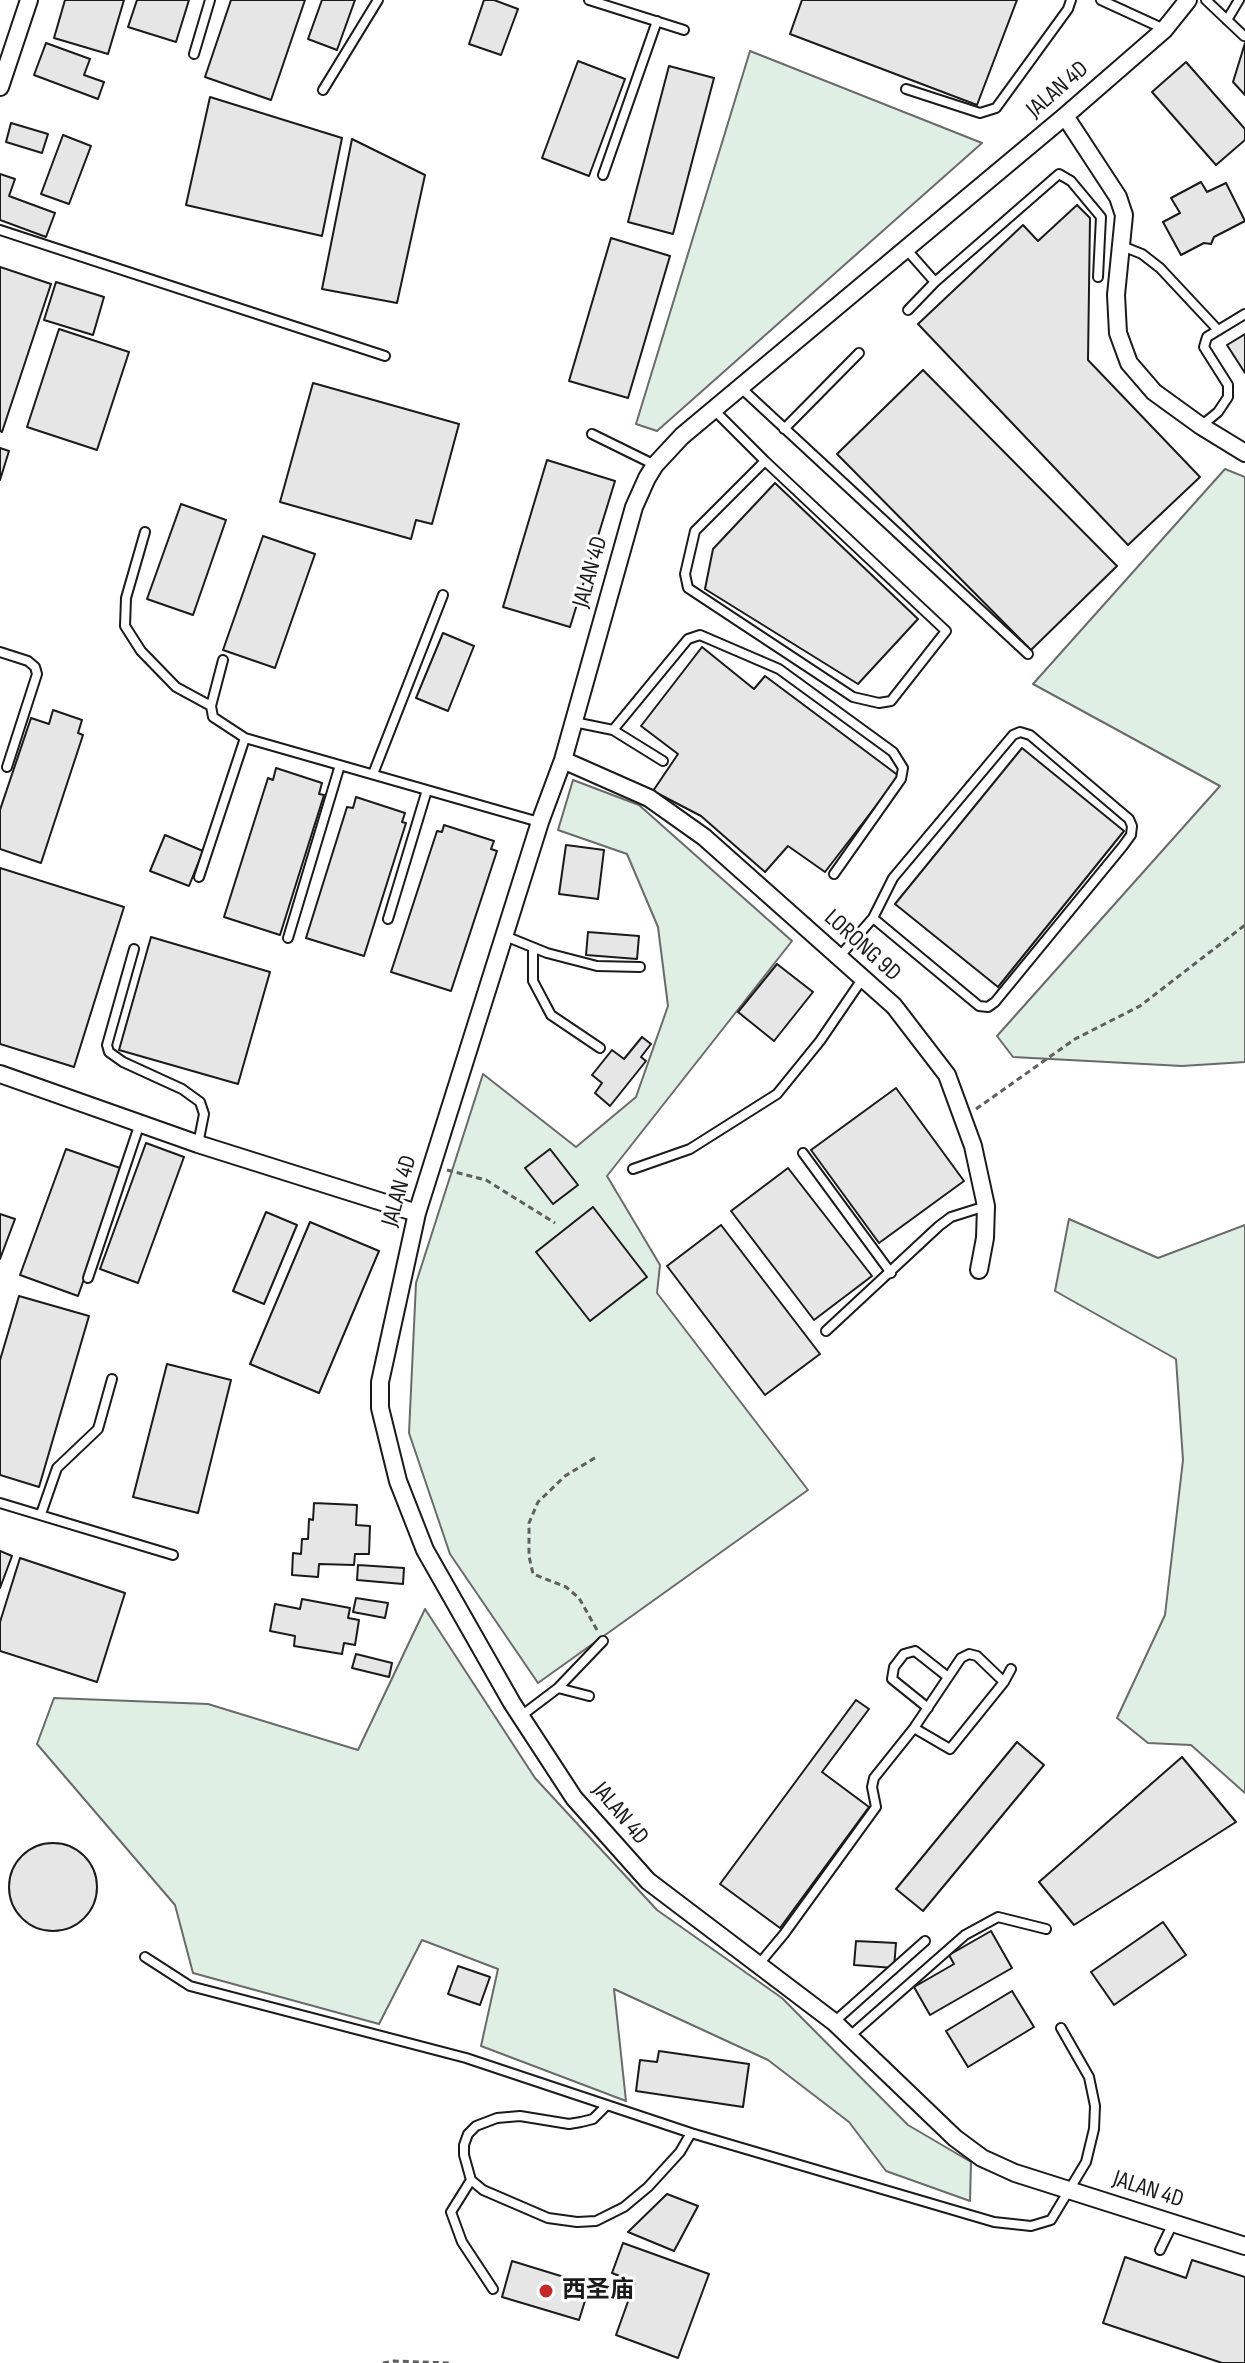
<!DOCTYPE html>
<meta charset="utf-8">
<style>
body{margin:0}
canvas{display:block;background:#fff}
</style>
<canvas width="1245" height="2363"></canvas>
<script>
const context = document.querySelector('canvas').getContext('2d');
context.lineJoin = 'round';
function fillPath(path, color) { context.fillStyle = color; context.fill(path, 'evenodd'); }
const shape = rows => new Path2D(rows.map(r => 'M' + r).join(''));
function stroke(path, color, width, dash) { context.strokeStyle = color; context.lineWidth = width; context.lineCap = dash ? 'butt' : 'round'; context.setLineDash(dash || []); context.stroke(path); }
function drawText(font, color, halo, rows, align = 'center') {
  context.font = font + ' "Sofia Sans Condensed","Noto Sans SC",sans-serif'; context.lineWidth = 6; context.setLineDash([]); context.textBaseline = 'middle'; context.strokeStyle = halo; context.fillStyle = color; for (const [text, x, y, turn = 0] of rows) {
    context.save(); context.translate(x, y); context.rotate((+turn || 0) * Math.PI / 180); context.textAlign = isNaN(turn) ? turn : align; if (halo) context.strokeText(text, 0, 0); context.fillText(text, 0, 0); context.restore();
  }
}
const green = shape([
 [750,51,982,143,657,431,636,424,750,51],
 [1225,469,1245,477,1245,1062,1182,1066,1013,1057,997,1036,1220,786,1033,684,1225,469],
 [573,780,639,805,792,941,607,1176,660,1265,657,1293,808,1490,538,1683,450,1554,409,1433,416,1283,483,1074,576,1147,636,1097,668,1006,658,927,627,854,558,830,573,780],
 [1069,1219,1158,1258,1245,1225,1245,1793,1191,1745,1148,1743,1117,1718,1165,1615,1183,1460,1176,1359,1055,1291,1069,1219],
 [425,1609,535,1778,657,1910,782,1998,908,2125,971,2162,970,2201,886,2171,849,2122,768,2060,614,1989,626,2101,481,2046,498,1969,422,1940,379,2024,193,1973,175,1905,37,1744,54,1698,208,1704,358,1750,425,1609]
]);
const building = shape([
 [65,0,124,0,108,54,54,38,65,0],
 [137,0,189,0,176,42,128,27,137,0],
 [231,0,305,0,271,100,205,77,231,0],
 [322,0,355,0,337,50,308,39,322,0],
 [484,0,494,0,518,9,501,55,469,44,484,0],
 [802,0,1017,0,977,105,790,34,802,0],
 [46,43,90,59,84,75,104,82,98,99,34,75,46,43],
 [1245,43,1245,95,1233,82,1245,43],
 [578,61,625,79,589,176,542,158,578,61],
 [1186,62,1245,129,1245,140,1216,165,1152,92,1186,62],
 [669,66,714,78,673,234,628,222,669,66],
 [210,97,342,138,322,236,186,205,210,97],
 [11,123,48,134,42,153,6,142,11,123],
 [63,135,91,146,69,204,41,194,63,135],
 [352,139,425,175,397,303,322,289,352,139],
 [0,174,15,179,9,196,55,213,46,237,0,220,0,174],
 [1201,182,1207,192,1226,183,1245,221,1214,237,1211,244,1204,243,1181,255,1163,222,1180,213,1171,198,1201,182],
 [1077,205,1090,218,1088,360,1200,477,1128,545,918,324,1023,225,1038,241,1077,205],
 [611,238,670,256,628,398,569,381,611,238],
 [0,267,51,284,2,432,0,431,0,267],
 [56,282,104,297,93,335,44,320,56,282],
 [59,329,129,352,97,450,27,427,59,329],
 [1245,334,1245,373,1227,345,1245,334],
 [923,370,1117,566,1031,650,837,454,923,370],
 [313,383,459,424,432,524,416,520,411,539,280,502,313,383],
 [0,448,9,451,0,480,0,448],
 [547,460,615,481,570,627,503,607,547,460],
 [775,483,918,619,858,684,705,589,713,549,775,483],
 [181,504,226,520,193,615,147,599,181,504],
 [263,536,315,554,275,668,223,650,263,536],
 [443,633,474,646,448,711,416,698,443,633],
 [702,647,754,689,765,676,899,776,825,872,788,846,765,872,701,816,653,791,678,754,641,726,702,647],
 [53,710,82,720,78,733,83,735,41,863,0,849,0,810,31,718,49,724,53,710],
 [1022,748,1124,831,998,987,895,904,1022,748],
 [276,768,322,783,319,794,324,795,280,935,224,917,268,778,273,780,276,768],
 [356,797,405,813,402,822,406,823,364,956,306,938,347,807,353,808,356,797],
 [444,825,494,841,491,849,497,851,451,991,391,972,437,831,442,832,444,825],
 [165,835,203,851,189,886,150,871,165,835],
 [566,845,604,850,598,899,559,894,566,845],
 [0,868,124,907,74,1067,0,1044,0,868],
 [588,932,639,936,637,959,586,955,588,932],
 [151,937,270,972,238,1084,119,1050,151,937],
 [777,964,813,992,774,1041,738,1012,777,964],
 [642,1037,651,1044,641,1057,646,1061,610,1106,595,1093,602,1083,592,1075,612,1050,624,1059,642,1037],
 [896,1088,964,1181,879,1243,811,1150,896,1088],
 [146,1143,184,1157,138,1283,100,1269,146,1143],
 [66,1149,123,1169,78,1296,20,1275,66,1149],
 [550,1149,578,1185,553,1204,525,1168,550,1149],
 [788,1168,872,1276,814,1320,731,1211,788,1168],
 [593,1207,647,1277,590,1321,536,1252,593,1207],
 [266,1212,297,1225,264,1304,233,1291,266,1212],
 [0,1214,15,1219,0,1259,0,1214],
 [310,1222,379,1251,319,1393,250,1364,310,1222],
 [721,1225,820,1354,765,1395,667,1266,721,1225],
 [19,1296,89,1316,39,1487,0,1475,0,1360,19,1296],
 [167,1364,231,1380,198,1513,133,1497,167,1364],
 [314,1503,357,1505,356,1525,370,1526,369,1554,355,1554,354,1565,319,1564,318,1577,292,1575,293,1553,301,1554,302,1539,308,1539,309,1519,313,1520,314,1503],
 [0,1551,12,1556,0,1588,0,1551],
 [20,1558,125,1593,97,1682,0,1651,0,1622,20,1558],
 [358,1565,404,1568,403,1584,357,1580,358,1565],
 [356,1598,388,1603,385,1618,353,1612,356,1598],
 [302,1599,350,1608,348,1618,359,1620,355,1645,344,1643,342,1654,294,1646,295,1636,270,1631,275,1604,300,1609,302,1599],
 [356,1654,392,1663,389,1677,352,1668,356,1654],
 [856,1700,869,1709,822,1772,869,1807,780,1928,720,1884,856,1700],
 [1017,1742,1044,1765,923,1911,896,1889,1017,1742],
 [1182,1757,1236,1822,1074,1925,1039,1882,1182,1757],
 '9 1887a44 44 0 1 1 88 0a44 44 0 1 1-88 0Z',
 [1163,1922,1186,1955,1114,2005,1091,1972,1163,1922],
 [991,1931,1012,1968,930,2015,914,1987,954,1964,949,1955,991,1931],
 [856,1941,896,1943,894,1968,854,1965,856,1941],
 [458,1966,490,1977,480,2005,448,1994,458,1966],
 [1012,1991,1034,2027,968,2067,946,2031,1012,1991],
 [659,2051,749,2064,743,2107,636,2091,640,2060,657,2062,659,2051],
 [667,2194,698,2206,674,2251,628,2232,667,2194],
 [623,2243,709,2274,678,2358,616,2335,635,2282,612,2273,623,2243],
 [1125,2257,1186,2278,1192,2260,1245,2277,1245,2363,1222,2363,1103,2323,1125,2257],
 [512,2261,590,2285,579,2320,502,2297,512,2261]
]);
const path = shape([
 [976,1109,1075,1039,1140,1006,1245,925],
 [447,1170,486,1180,555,1223],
 [597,1630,579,1598,566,1587,533,1574,529,1556,529,1523,538,1502,565,1476,598,1456],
 [383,2363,394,2361,450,2363]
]);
const service = shape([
 [589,0,684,30],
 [1101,0,1164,29],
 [1206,0,1244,36],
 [1227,20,1239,0],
 [194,54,210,0],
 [906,89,980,113,996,108,1068,9,1071,0],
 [323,90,378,0],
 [603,175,657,21],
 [0,230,385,356],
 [1122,246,1142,254,1160,268,1218,330],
 [906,249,935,282],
 [908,310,935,282,1059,174,1071,181,1101,217,1098,277],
 [741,388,1028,654],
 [714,410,765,461,695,531,685,574,688,588,853,697,879,703,891,701,946,631,765,461],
 [1201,426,1218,412,1228,397,1228,385,1204,347,1207,337,1245,314],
 [784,429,859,353],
 [592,434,655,465],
 [145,532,126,598,125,626,141,651,176,687,211,706],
 [0,652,28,661,35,667,37,674,7,767],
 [223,660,211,706,213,717,245,738,539,822],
 [574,722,613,730,663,761],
 [613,730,688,639,700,635,779,669,893,752,903,768,901,779,834,874],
 [373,774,443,595],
 [199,877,245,738],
 [388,919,427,790],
 [505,936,547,953,597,966,640,967],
 [288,938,340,765],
 [533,948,533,981,551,1015,600,1048],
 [134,949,107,1045,109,1052,123,1062,182,1089,200,1102,204,1114,198,1144],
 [839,957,873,918,893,878,1013,735,1020,732,1030,735,1129,819,1132,826,1131,835,1123,846,995,1002,988,1007,979,1006,873,918],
 [803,1153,891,1273],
 [633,1169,690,1149,777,1094,820,1041,863,978],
 [88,1278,140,1123],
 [826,1331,939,1226,951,1217,986,1206],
 [0,1503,173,1555],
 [41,1514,57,1468,98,1429,112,1379],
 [558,1688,589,1696],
 [928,1708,892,1679,894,1667,904,1654,915,1651,948,1677],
 [521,1716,558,1688,603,1641],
 [914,1728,950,1749,1004,1682,1011,1669],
 [145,1957,190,1986,466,2058,691,2133,994,2222,1031,2226,1051,2220,1086,2162,1094,2129,1095,2106,1089,2077,1061,2028],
 [759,1964,784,1934,876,1807,872,1787,874,1778,914,1728,961,1658,969,1654,977,1656,1004,1682],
 [834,2022,925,1941],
 [850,2036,965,1935,998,1917,1046,1929],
 [606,2106,593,2119,581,2122,569,2124,520,2116,497,2118,476,2126,468,2134,464,2145,464,2155,471,2180,483,2190,548,2218,577,2222,596,2221,624,2207,648,2187,680,2152,691,2133],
 [471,2180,451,2212,462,2242,493,2289],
 [1160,2250,1173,2223]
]);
const minor = shape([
 [1188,0,1164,30,1065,116,682,436,655,465,647,478,634,507,563,760,540,822,417,1213,380,1382,380,1408,398,1481,425,1550,512,1703,574,1798,648,1881,834,2022,955,2138,982,2158,1015,2173,1245,2246],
 [0,87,29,0],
 [1065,116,1118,197,1124,215,1116,295,1118,333,1129,363,1154,392,1201,426,1245,453],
 [563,760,649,798,704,837,894,1006,947,1075,973,1146,986,1206,985,1238,979,1270],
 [0,1074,198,1144,417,1213]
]);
const markers = [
 [546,2291,8,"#c62828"]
];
const streetNames = [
 ["JALAN 4D",1058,90,-41],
 ["JALAN 4D",591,572,-74],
 ["LORONG 9D",862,946,42],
 ["JALAN 4D",400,1191,-74],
 ["JALAN 4D",620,1814,50],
 ["JALAN 4D",1148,2190,18]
];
const poiNames = [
 ["西圣庙",562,2291]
];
fillPath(green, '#e0efe3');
stroke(green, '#6a6a6a', 2);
fillPath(building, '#e6e6e6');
stroke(building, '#1a1a1a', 2);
stroke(service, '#1a1a1a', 12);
stroke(minor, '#1a1a1a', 20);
stroke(path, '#5f5f5f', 3, [6, 4]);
stroke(service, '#fff', 8);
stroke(minor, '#fff', 16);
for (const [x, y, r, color] of markers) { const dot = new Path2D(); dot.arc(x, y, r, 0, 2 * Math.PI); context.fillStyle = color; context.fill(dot); stroke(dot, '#fff', 3); }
drawText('24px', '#1a1a1a', '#fff', streetNames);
drawText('bold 24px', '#1a1a1a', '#fff', poiNames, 'left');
</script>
